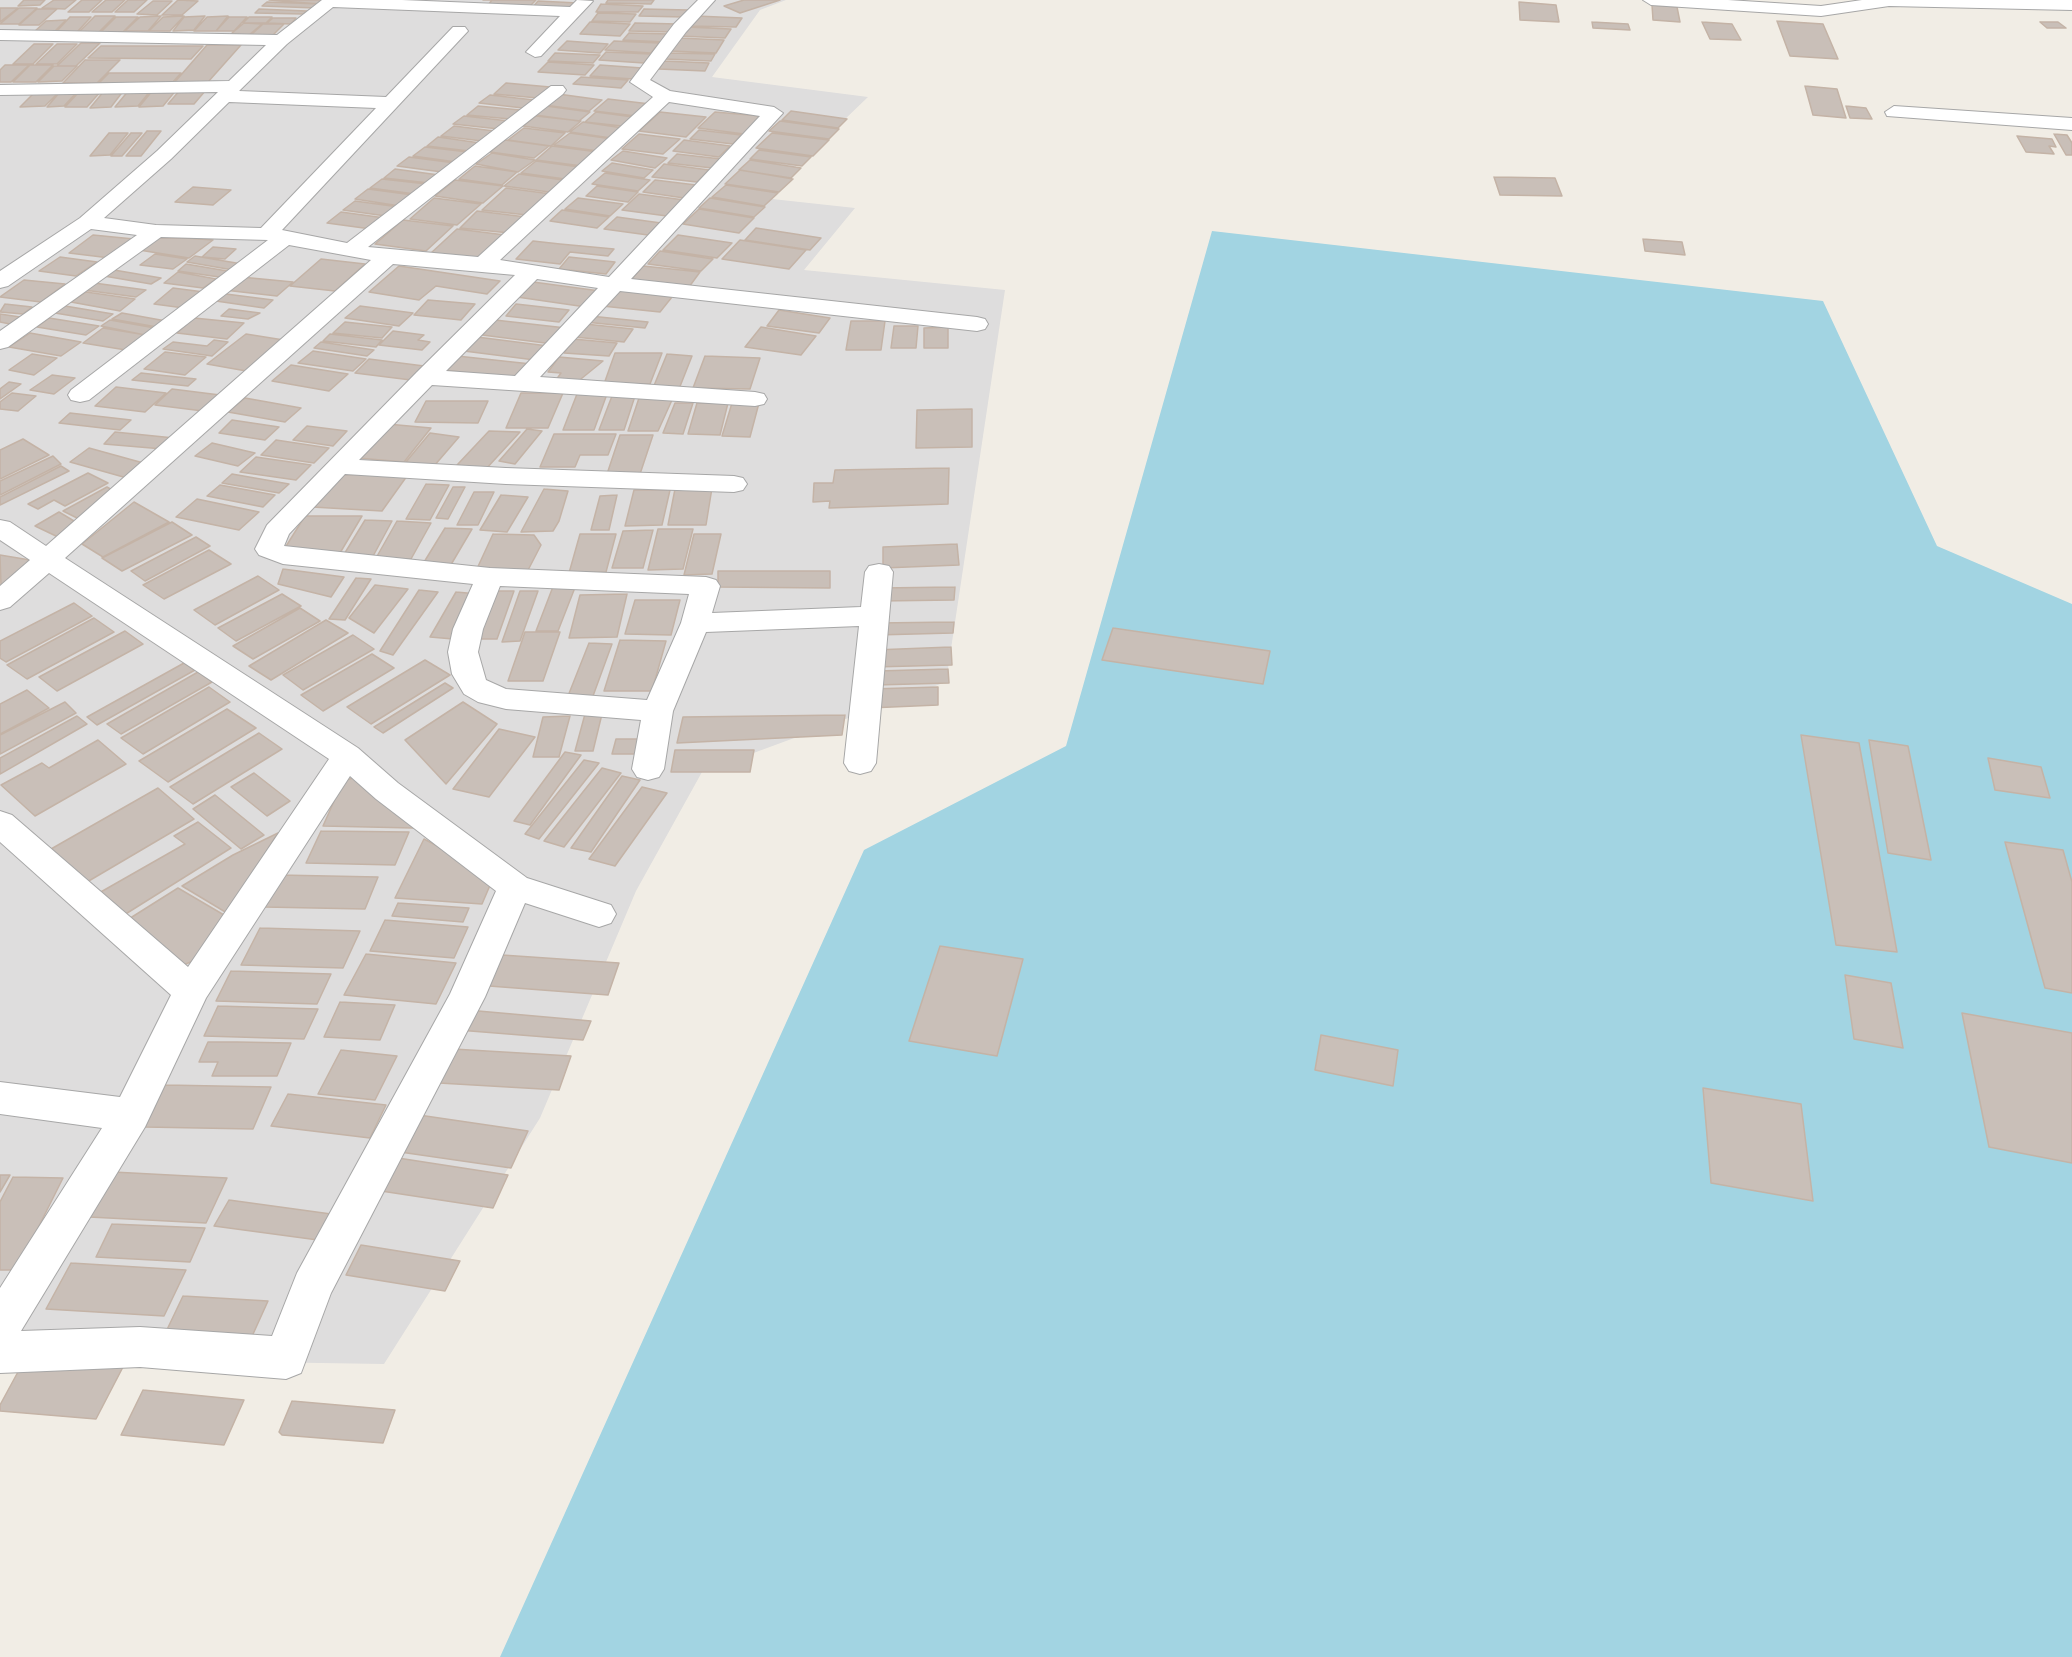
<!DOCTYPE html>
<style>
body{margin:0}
canvas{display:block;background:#f1ede5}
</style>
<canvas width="2072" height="1657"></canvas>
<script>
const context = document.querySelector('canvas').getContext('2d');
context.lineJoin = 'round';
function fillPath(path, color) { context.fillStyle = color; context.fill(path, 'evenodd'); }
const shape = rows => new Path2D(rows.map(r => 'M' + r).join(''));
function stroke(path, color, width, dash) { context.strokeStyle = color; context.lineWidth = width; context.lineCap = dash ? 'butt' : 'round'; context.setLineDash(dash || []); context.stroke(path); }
const residential = shape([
 [0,0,786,0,760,10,712,77,868,97,763,198,855,208,804,270,1005,290,946,682,702,772,636,891,540,1118,384,1364,0,1358]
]);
const water = shape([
 [1212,231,1823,301,1937,546,2072,604,2072,1657,500,1657,864,850,1066,746]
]);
const building = shape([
 [24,0,45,0,40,5,18,6,24,0],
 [54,0,76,0,65,9,42,8,54,0],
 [82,0,102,0,89,12,68,12,82,0],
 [106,0,125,0,112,12,92,12,106,0],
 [128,0,147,0,134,12,115,12,128,0],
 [178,0,198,1,182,15,162,15,178,0],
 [269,0,325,0,320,4,269,0],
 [483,0,536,0,530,6,488,5,492,0,483,0],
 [608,0,654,0,651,4,606,3,608,0],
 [744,0,780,0,740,13,724,6,744,0],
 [153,1,172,1,157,15,137,14,153,1],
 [538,1,578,3,573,9,533,7,538,1],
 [267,2,320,4,316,8,262,6,267,2],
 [1519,2,1556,5,1559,22,1520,20,1519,2],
 [601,4,643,6,638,12,596,12,601,4],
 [1652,5,1677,7,1680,22,1653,20,1652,5],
 [0,8,18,8,0,22,0,8],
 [19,8,37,8,19,24,0,24,19,8],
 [37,9,57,9,39,25,19,25,37,9],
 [259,9,307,11,303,14,255,13,259,9],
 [644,9,688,10,684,17,639,16,644,9],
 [598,13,636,14,630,22,592,21,598,13],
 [95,16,115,16,99,32,79,32,95,16],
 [161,16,148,31,125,31,140,17,161,16],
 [184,16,170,31,149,31,163,17,184,16],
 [205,16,194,30,173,31,184,17,205,16],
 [228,16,216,31,194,31,207,17,228,16],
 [696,16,742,18,736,27,689,26,696,16],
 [70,17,91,17,77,32,56,32,70,17],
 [116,17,138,17,123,32,101,32,116,17],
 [229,17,247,17,234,31,216,31,229,17],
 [249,17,272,17,266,23,243,23,249,17],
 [273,18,296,18,291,24,267,23,273,18],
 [66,20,54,32,34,32,46,21,66,20],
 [1777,21,1823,24,1838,59,1790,56,1777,21],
 [590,22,630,24,620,36,580,34,590,22],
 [1592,22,1628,24,1630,30,1593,28,1592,22],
 [1702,22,1732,24,1741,40,1710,39,1702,22],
 [2040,22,2058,22,2066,28,2047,28,2040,22],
 [244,23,262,24,249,35,231,34,244,23],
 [635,23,678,24,672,32,629,31,635,23],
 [263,24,284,24,273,35,251,35,263,24],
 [686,27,731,29,725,38,679,36,686,27],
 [629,33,670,34,665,42,623,40,629,33],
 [678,38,724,40,716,53,670,51,678,38],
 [567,41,608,44,600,53,558,50,567,41],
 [614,41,659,43,651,53,605,50,614,41],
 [81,43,100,43,76,66,57,66,81,43],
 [34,44,53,44,33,64,13,64,34,44],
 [57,44,77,44,57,64,36,64,57,44],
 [207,45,241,45,208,82,174,83,207,45],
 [101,46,203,46,191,59,88,58,101,46],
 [606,52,651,54,644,63,599,60,606,52],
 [555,53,600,55,593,63,548,61,555,53],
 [670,53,715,54,711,61,665,59,670,53],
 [85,60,120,60,97,83,63,83,85,60],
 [664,61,709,63,705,71,659,69,664,61],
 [548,62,594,65,585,75,538,72,548,62],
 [5,65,29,65,11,82,0,82,0,70,5,65],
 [30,65,53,65,36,82,13,82,30,65],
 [600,65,642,68,633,79,590,76,600,65],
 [54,66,77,66,62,81,38,82,54,66],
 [109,73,181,73,172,83,99,83,109,73],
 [581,77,628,80,621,88,573,84,581,77],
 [506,83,550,87,538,98,494,94,506,83],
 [1805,86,1837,89,1846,118,1813,115,1805,86],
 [177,89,163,106,139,107,153,90,177,89],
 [124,90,111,107,90,108,104,91,124,90],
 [129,90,151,90,138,106,115,107,129,90],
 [180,90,206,90,194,104,168,104,180,90],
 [36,91,60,91,45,106,20,107,36,91],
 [80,91,101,91,87,107,65,107,80,91],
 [60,92,77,92,64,106,47,107,60,92],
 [558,94,602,100,589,111,544,105,558,94],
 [490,95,534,100,523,108,479,103,490,95],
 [608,99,650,104,636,116,594,111,608,99],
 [478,106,520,110,510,119,467,115,478,106],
 [546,106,590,112,579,121,535,115,546,106],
 [1846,106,1866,108,1872,119,1850,118,1846,106],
 [791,111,847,119,838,128,782,120,791,111],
 [596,112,633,117,622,126,585,122,596,112],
 [660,112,706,117,686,137,639,131,660,112],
 [715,112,761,116,744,134,698,128,715,112],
 [464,116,509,121,499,129,453,124,464,116],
 [536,116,581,121,568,132,523,126,536,116],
 [780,121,839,129,829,139,769,131,780,121],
 [583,122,623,128,611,138,570,132,583,122],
 [454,126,494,131,482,141,441,136,454,126],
 [524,128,565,133,551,146,508,140,524,128],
 [699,130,741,135,733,144,690,139,699,130],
 [147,131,161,131,141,156,126,156,147,131],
 [109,133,128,133,110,155,90,156,109,133],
 [131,133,142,133,122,156,111,156,131,133],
 [570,133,612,139,598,151,554,145,570,133],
 [772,133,829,140,813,156,756,148,772,133],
 [639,134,680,139,663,154,622,149,639,134],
 [2054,134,2067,135,2072,143,2072,155,2066,155,2054,134],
 [2017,136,2052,139,2056,147,2049,146,2054,154,2026,152,2017,136],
 [438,137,480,143,469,151,427,146,438,137],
 [505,140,549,146,534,158,490,152,505,140],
 [684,140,730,146,719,157,673,151,684,140],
 [552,146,598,152,582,166,536,160,552,146],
 [425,147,468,152,456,162,413,156,425,147],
 [759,150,811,157,802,166,750,159,759,150],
 [623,151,667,158,655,168,611,160,623,151],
 [492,153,535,160,518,172,476,164,492,153],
 [677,154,721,159,712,168,668,163,677,154],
 [409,157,455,163,442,172,397,166,409,157],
 [750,160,801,168,791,178,739,170,750,160],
 [536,161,579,167,565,179,521,173,536,161],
 [612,163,653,170,644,178,602,171,612,163],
 [664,164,709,170,697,182,652,177,664,164],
 [475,166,517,172,502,185,459,179,475,166],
 [395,169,439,175,429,183,384,178,395,169],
 [740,170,793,179,779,192,725,184,740,170],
 [605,173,650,180,638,191,592,184,605,173],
 [519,174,563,180,549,192,504,186,519,174],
 [1494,177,1555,178,1562,196,1500,195,1494,177],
 [382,179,427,184,415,194,370,188,382,179],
 [455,180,503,186,483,203,435,196,455,180],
 [655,180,696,185,684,198,643,192,655,180],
 [726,185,778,193,764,206,712,197,726,185],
 [597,186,638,192,628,202,586,196,597,186],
 [193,187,231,190,213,205,175,202,193,187],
 [506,188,551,194,527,215,482,210,506,188],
 [368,189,413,195,400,206,355,199,368,189],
 [639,194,684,200,667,216,622,210,639,194],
 [434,198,481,204,457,225,410,219,434,198],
 [578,198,623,204,610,216,565,209,578,198],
 [710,198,765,207,754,217,699,208,710,198],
 [355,201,399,207,386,216,343,210,355,201],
 [699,209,754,218,739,233,683,224,699,209],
 [562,210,609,217,597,228,550,221,562,210],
 [477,211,526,217,510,233,460,228,477,211],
 [341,212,385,218,371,229,327,223,341,212],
 [617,217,661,223,648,235,604,229,617,217],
 [403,220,453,226,426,251,375,244,403,220],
 [756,228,821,238,810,250,745,240,756,228],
 [457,229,505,235,480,259,431,253,457,229],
 [93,235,134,239,110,258,69,253,93,235],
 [678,235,732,243,717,258,663,250,678,235],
 [156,238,185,238,213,240,189,258,139,250,156,238],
 [1643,239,1682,242,1685,255,1645,251,1643,239],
 [740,240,806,250,789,269,722,259,740,240],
 [533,241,560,244,614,249,608,256,570,252,560,264,516,259,533,241],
 [213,247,236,249,225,259,202,257,213,247],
 [660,251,713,259,701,271,648,264,660,251],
 [155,254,187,259,173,269,140,265,155,254],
 [195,256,242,264,233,270,187,262,195,256],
 [60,257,97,262,76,276,39,271,60,257],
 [569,257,615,262,606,274,559,269,569,257],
 [321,259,365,264,335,291,290,286,321,259],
 [186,264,233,272,226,278,178,271,186,264],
 [399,266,500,281,487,294,436,286,419,300,369,292,399,266],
 [643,266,700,272,689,287,631,280,643,266],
 [114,270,161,278,151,284,104,276,114,270],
 [178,272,216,279,203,288,164,283,178,272],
 [241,277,293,282,277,296,224,290,241,277],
 [24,280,65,284,41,302,0,297,24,280],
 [533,282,600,291,586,307,517,297,533,282],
 [94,283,146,290,136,297,84,290,94,283],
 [173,288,204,292,184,308,154,304,173,288],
 [616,290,672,297,660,312,602,306,616,290],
 [86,292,135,299,120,311,71,302,86,292],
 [218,293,273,300,264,308,209,300,218,293],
 [428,300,475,304,461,320,414,315,428,300],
 [5,304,32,307,23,314,0,312,5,304],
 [516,304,569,310,559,322,506,316,516,304],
 [65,306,113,314,103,321,55,313,65,306],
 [360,306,413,313,399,326,345,318,360,306],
 [229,309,260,313,248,319,221,316,229,309],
 [779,310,830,318,819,333,767,326,779,310],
 [122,313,166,321,157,327,112,319,122,313],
 [0,314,20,317,10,324,0,322,0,314],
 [590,316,648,322,645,328,585,322,590,316],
 [49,318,99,326,86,335,37,327,49,318],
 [194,318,244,323,227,339,177,333,194,318],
 [110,320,155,328,145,335,101,326,110,320],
 [495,320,566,328,553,344,482,335,495,320],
 [851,321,885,321,881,350,846,350,851,321],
 [345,322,392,327,382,338,333,333,345,322],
 [585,324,633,329,624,342,575,337,585,324],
 [894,326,918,326,916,348,891,348,894,326],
 [761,327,816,336,801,355,745,347,761,327],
 [948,327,948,348,924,348,924,328,948,327],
 [103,328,146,335,126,350,83,343,103,328],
 [393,331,424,335,418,340,430,342,422,350,379,345,393,331],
 [30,333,81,342,61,356,9,347,30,333],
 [246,334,290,341,252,372,207,364,246,334],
 [330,334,382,340,376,347,323,341,330,334],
 [477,337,548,346,535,360,464,351,477,337],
 [573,339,617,343,609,356,564,353,573,339],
 [214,340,228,342,212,356,163,349,173,342,207,346,214,340],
 [321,342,374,350,367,356,314,348,321,342],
 [313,351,366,359,353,371,298,363,313,351],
 [165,352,206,357,185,375,144,369,165,352],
 [615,353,662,353,650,384,604,384,615,353],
 [32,354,57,358,34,375,9,370,32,354],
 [667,354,692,356,679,389,653,388,667,354],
 [457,356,531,364,518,379,444,370,457,356],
 [705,356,760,358,750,389,693,388,705,356],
 [559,357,603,361,576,383,556,380,561,373,548,372,559,357],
 [369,359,424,366,411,380,355,373,369,359],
 [291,365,348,374,329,391,272,381,291,365],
 [141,373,196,379,188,386,132,380,141,373],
 [52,375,75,378,54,394,30,390,52,375],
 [9,382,21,384,0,399,0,389,9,382],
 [116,387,166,393,145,412,95,406,116,387],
 [172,389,220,395,203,411,155,405,172,389],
 [12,393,36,396,18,411,0,409,0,402,12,393],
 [521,393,563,393,548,428,506,428,521,393],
 [577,394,607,394,594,430,563,430,577,394],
 [612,396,635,396,624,430,599,430,612,396],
 [245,398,301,408,285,422,228,412,245,398],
 [639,398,672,400,658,431,628,431,639,398],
 [426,401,488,401,478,423,415,422,426,401],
 [675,403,693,403,683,434,663,433,675,403],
 [697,403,728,403,720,435,688,434,697,403],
 [732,403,759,403,750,437,722,436,732,403],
 [972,409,972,447,916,448,917,410,972,409],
 [70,413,131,420,120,430,59,423,70,413],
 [232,420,279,427,265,440,219,433,232,420],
 [387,424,431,428,404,462,358,458,387,424],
 [307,426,347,431,333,446,293,440,307,426],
 [527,429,542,431,515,464,499,461,527,429],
 [489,431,520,432,485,470,457,465,489,431],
 [115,432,174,438,163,449,104,444,115,432],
 [430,433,459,437,434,466,406,462,430,433],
 [554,434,616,434,608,455,580,455,575,467,540,467,554,434],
 [620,435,653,435,640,474,607,474,620,435],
 [23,439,49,455,0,479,0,450,23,439],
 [276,440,329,448,314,463,261,455,276,440],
 [212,443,255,453,238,466,195,456,212,443],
 [89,448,147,464,127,478,70,462,89,448],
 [53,456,61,464,0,495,0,481,53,456],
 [256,457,311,465,296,480,240,472,256,457],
 [61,466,69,471,0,505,0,497,61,466],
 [949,468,948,504,829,508,830,501,813,502,814,483,833,483,835,470,949,468],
 [88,473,108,483,65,506,54,500,38,509,28,504,88,473],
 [232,474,289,484,279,493,222,483,232,474],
 [373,474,407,476,382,511,312,507,337,475,373,474],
 [426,484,449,485,430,520,406,519,426,484],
 [220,485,275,495,263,507,207,496,220,485],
 [107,487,117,493,81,520,63,511,107,487],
 [453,487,465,487,448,519,436,518,453,487],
 [712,488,706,525,668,525,675,489,712,488],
 [544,489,568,491,559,521,553,531,521,532,544,489],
 [634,490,670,490,662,525,625,526,634,490],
 [474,492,494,492,478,525,457,525,474,492],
 [501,495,528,497,507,532,480,530,501,495],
 [617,495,609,530,591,530,600,496,617,495],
 [197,499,259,512,239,530,176,517,197,499],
 [134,502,169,522,103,557,82,544,134,502],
 [59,512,79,524,58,537,35,526,59,512],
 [305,516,362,516,340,553,283,551,305,516],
 [365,520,392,521,372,558,343,556,365,520],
 [397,521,431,523,411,559,376,558,397,521],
 [172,522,192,535,122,571,102,558,172,522],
 [445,528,472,529,449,568,421,567,445,528],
 [658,529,693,529,683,569,648,570,658,529],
 [653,530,643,568,612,568,623,531,653,530],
 [493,534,534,535,541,545,525,576,475,573,493,534],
 [580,534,616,534,606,572,569,573,580,534],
 [694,534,721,534,712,574,684,575,694,534],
 [196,537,210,546,145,581,131,571,196,537],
 [957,544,959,565,883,568,883,547,957,544],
 [209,550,231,564,164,599,143,585,209,550],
 [0,555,30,560,1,586,0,555],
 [283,569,344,577,331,597,278,584,283,569],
 [718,571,830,571,830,588,718,587,718,571],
 [258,576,279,590,215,625,194,610,258,576],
 [356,578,371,579,345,620,329,619,356,578],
 [554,584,576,585,558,631,536,631,554,584],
 [375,585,408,589,374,633,349,618,375,585],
 [955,587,954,600,879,601,880,588,955,587],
 [419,590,438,592,393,655,380,651,419,590],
 [490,591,514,591,497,639,473,639,490,591],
 [520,591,538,591,520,641,502,642,520,591],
 [456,592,478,594,453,639,430,637,456,592],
 [282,594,301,606,236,641,218,628,282,594],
 [627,594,617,637,569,638,580,595,627,594],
 [635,600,680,600,671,635,625,634,635,600],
 [74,603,92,616,6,662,0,658,0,641,74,603],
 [300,608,320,621,253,659,233,646,300,608],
 [94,618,114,632,27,679,7,665,94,618],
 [326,620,348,633,271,680,249,666,326,620],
 [954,622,953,633,876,635,877,623,954,622],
 [1113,628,1270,651,1263,684,1102,660,1113,628],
 [125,631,143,644,57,691,39,677,125,631],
 [525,632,560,632,543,681,508,681,525,632],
 [353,635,374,649,303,690,283,675,353,635],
 [620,640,666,641,652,691,604,691,620,640],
 [589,643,612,644,593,696,568,696,589,643],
 [951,647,952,665,873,667,874,650,951,647],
 [372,654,394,668,323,711,301,695,372,654],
 [425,660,450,675,371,724,347,707,425,660],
 [184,663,195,670,97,725,87,717,184,663],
 [948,669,949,683,876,685,877,671,948,669],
 [198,672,212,682,121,734,107,724,198,672],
 [445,683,453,688,383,733,374,727,445,683],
 [209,687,230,702,143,754,121,738,209,687],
 [938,687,938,705,869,708,870,689,938,687],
 [27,690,49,708,0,734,0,704,27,690],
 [65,702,76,713,0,754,0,735,65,702],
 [463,702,497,724,446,784,405,740,463,702],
 [227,709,256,728,168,782,139,761,227,709],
 [585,714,602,714,593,751,575,751,585,714],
 [845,715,842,735,677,743,683,717,845,715],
 [77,716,87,724,0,774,0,758,77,716],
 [570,716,559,757,533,757,543,717,570,716],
 [499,729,535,737,489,797,453,789,499,729],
 [259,733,282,749,193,804,170,787,259,733],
 [1801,735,1859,743,1897,952,1836,945,1801,735],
 [616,739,642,739,639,754,612,754,616,739],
 [98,740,126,764,35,816,1,785,42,763,49,768,98,740],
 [1869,740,1908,746,1931,860,1888,853,1869,740],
 [675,750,754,750,750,772,671,772,675,750],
 [565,752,581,755,530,825,514,821,565,752],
 [1988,758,2041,767,2050,798,1995,790,1988,758],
 [584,760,599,763,539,839,525,834,584,760],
 [602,768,621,773,564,847,544,841,602,768],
 [254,773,290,801,267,816,231,787,254,773],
 [622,776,640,780,591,852,571,848,622,776],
 [353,778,421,821,413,828,323,826,343,781,353,778],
 [642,787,667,793,615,866,589,859,642,787],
 [158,788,194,819,87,882,51,849,158,788],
 [215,795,264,835,241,849,193,809,215,795],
 [198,822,231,848,124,915,99,893,185,844,174,836,198,822],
 [321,831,409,832,395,865,306,863,321,831],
 [278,833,227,913,182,886,233,855,278,833],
 [424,839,494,876,482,904,395,898,424,839],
 [2005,842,2063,850,2072,882,2072,993,2045,988,2005,842],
 [279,875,378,877,365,909,264,907,279,875],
 [178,888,224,915,193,961,176,968,124,922,178,888],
 [398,903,469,908,463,922,392,916,398,903],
 [385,920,468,927,454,958,370,951,385,920],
 [260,928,360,931,343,968,241,965,260,928],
 [940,946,1023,959,997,1056,909,1041,940,946],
 [366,954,456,963,436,1004,344,995,366,954],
 [502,955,619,963,608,995,489,986,502,955],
 [231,971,331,974,317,1004,216,1001,231,971],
 [1845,975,1891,983,1903,1048,1854,1039,1845,975],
 [340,1002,395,1005,380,1040,324,1037,340,1002],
 [218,1006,318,1009,304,1039,204,1036,218,1006],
 [467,1010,591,1021,583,1040,458,1030,467,1010],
 [1962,1013,2072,1033,2072,1163,1989,1147,1962,1013],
 [1321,1035,1398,1050,1393,1086,1315,1070,1321,1035],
 [208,1042,237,1042,291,1043,277,1076,212,1076,218,1062,199,1062,208,1042],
 [453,1049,571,1056,559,1090,439,1083,453,1049],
 [341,1050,397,1056,375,1100,318,1094,341,1050],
 [165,1085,271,1087,253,1129,145,1127,165,1085],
 [1703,1088,1801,1104,1813,1201,1711,1183,1703,1088],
 [288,1094,386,1105,370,1138,271,1126,288,1094],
 [412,1114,528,1131,511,1168,393,1151,412,1114],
 [398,1158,508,1175,493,1208,381,1191,398,1158],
 [113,1172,227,1178,206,1223,89,1217,113,1172],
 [0,1175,10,1175,0,1192,0,1175],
 [13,1177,63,1178,17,1270,0,1270,0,1202,13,1177],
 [229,1200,331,1214,318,1240,214,1226,229,1200],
 [112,1224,205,1228,190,1262,96,1257,112,1224],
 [361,1245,460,1261,445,1291,346,1275,361,1245],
 [71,1263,186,1270,164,1316,46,1309,71,1263],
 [183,1296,268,1301,249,1343,163,1338,183,1296],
 [25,1359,123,1367,96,1419,0,1411,0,1405,25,1359],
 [143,1390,244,1400,224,1445,121,1435,143,1390],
 [292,1401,395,1410,383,1443,282,1435,279,1432,292,1401]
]);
const street = shape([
 [322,0,402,0,570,7,577,0,593,1,541,56,535,57,526,52,560,16,333,7,287,44,239,91,386,97,453,27,465,27,468,31,282,230,347,243,551,86,563,86,566,90,563,94,368,247,478,257,653,97,630,82,674,24,698,0,715,0,686,32,650,80,670,91,774,107,783,113,631,279,977,317,985,319,988,324,985,329,977,331,620,291,540,377,755,392,764,394,767,399,764,404,755,406,432,385,359,460,506,468,734,476,743,478,747,484,743,490,734,492,506,484,345,474,289,534,284,546,490,568,706,577,716,580,720,586,712,613,861,607,865,572,869,566,879,564,889,566,893,572,876,763,871,771,860,774,849,771,844,763,859,626,706,632,673,711,664,769,659,777,648,780,637,777,632,769,641,720,506,709,478,702,464,694,452,674,448,652,453,629,473,584,283,564,259,555,255,549,267,525,417,372,515,275,393,264,65,558,358,748,398,783,527,878,611,905,616,914,611,923,599,927,525,903,485,997,331,1293,301,1373,286,1379,140,1367,0,1373,0,1288,102,1128,0,1114,0,1082,120,1097,171,995,0,842,0,811,12,815,188,967,329,759,49,573,10,607,0,610,0,586,30,560,0,540,0,520,10,522,46,546,371,260,289,245,89,400,80,402,71,400,68,395,71,390,268,240,161,237,8,347,0,349,0,331,137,235,91,229,8,286,0,288,0,271,80,218,157,151,218,92,0,95,0,85,229,81,266,45,0,40,0,30,277,35,322,0],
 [229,102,376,108,261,228,156,225,104,218,171,159,229,102],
 [669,102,760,116,609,277,500,260,669,102],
 [537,279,598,288,515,376,446,371,537,279],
 [500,586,689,594,681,623,647,700,506,689,486,680,478,652,483,629,500,586],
 [350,776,376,799,496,891,450,994,297,1273,272,1336,140,1327,21,1331,145,1127,206,998,350,776],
 [1643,0,1728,0,1821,6,1862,0,2072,0,2072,10,1889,6,1821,16,1651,5,1643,0],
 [1894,106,2072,118,2072,130,1887,116,1885,112,1894,106]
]);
fillPath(residential, '#dedddd');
fillPath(water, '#a2d4e2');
fillPath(building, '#c9bfb8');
stroke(building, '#c4b3a6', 1.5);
stroke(street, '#a7a7a7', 2);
fillPath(street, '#fff');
</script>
